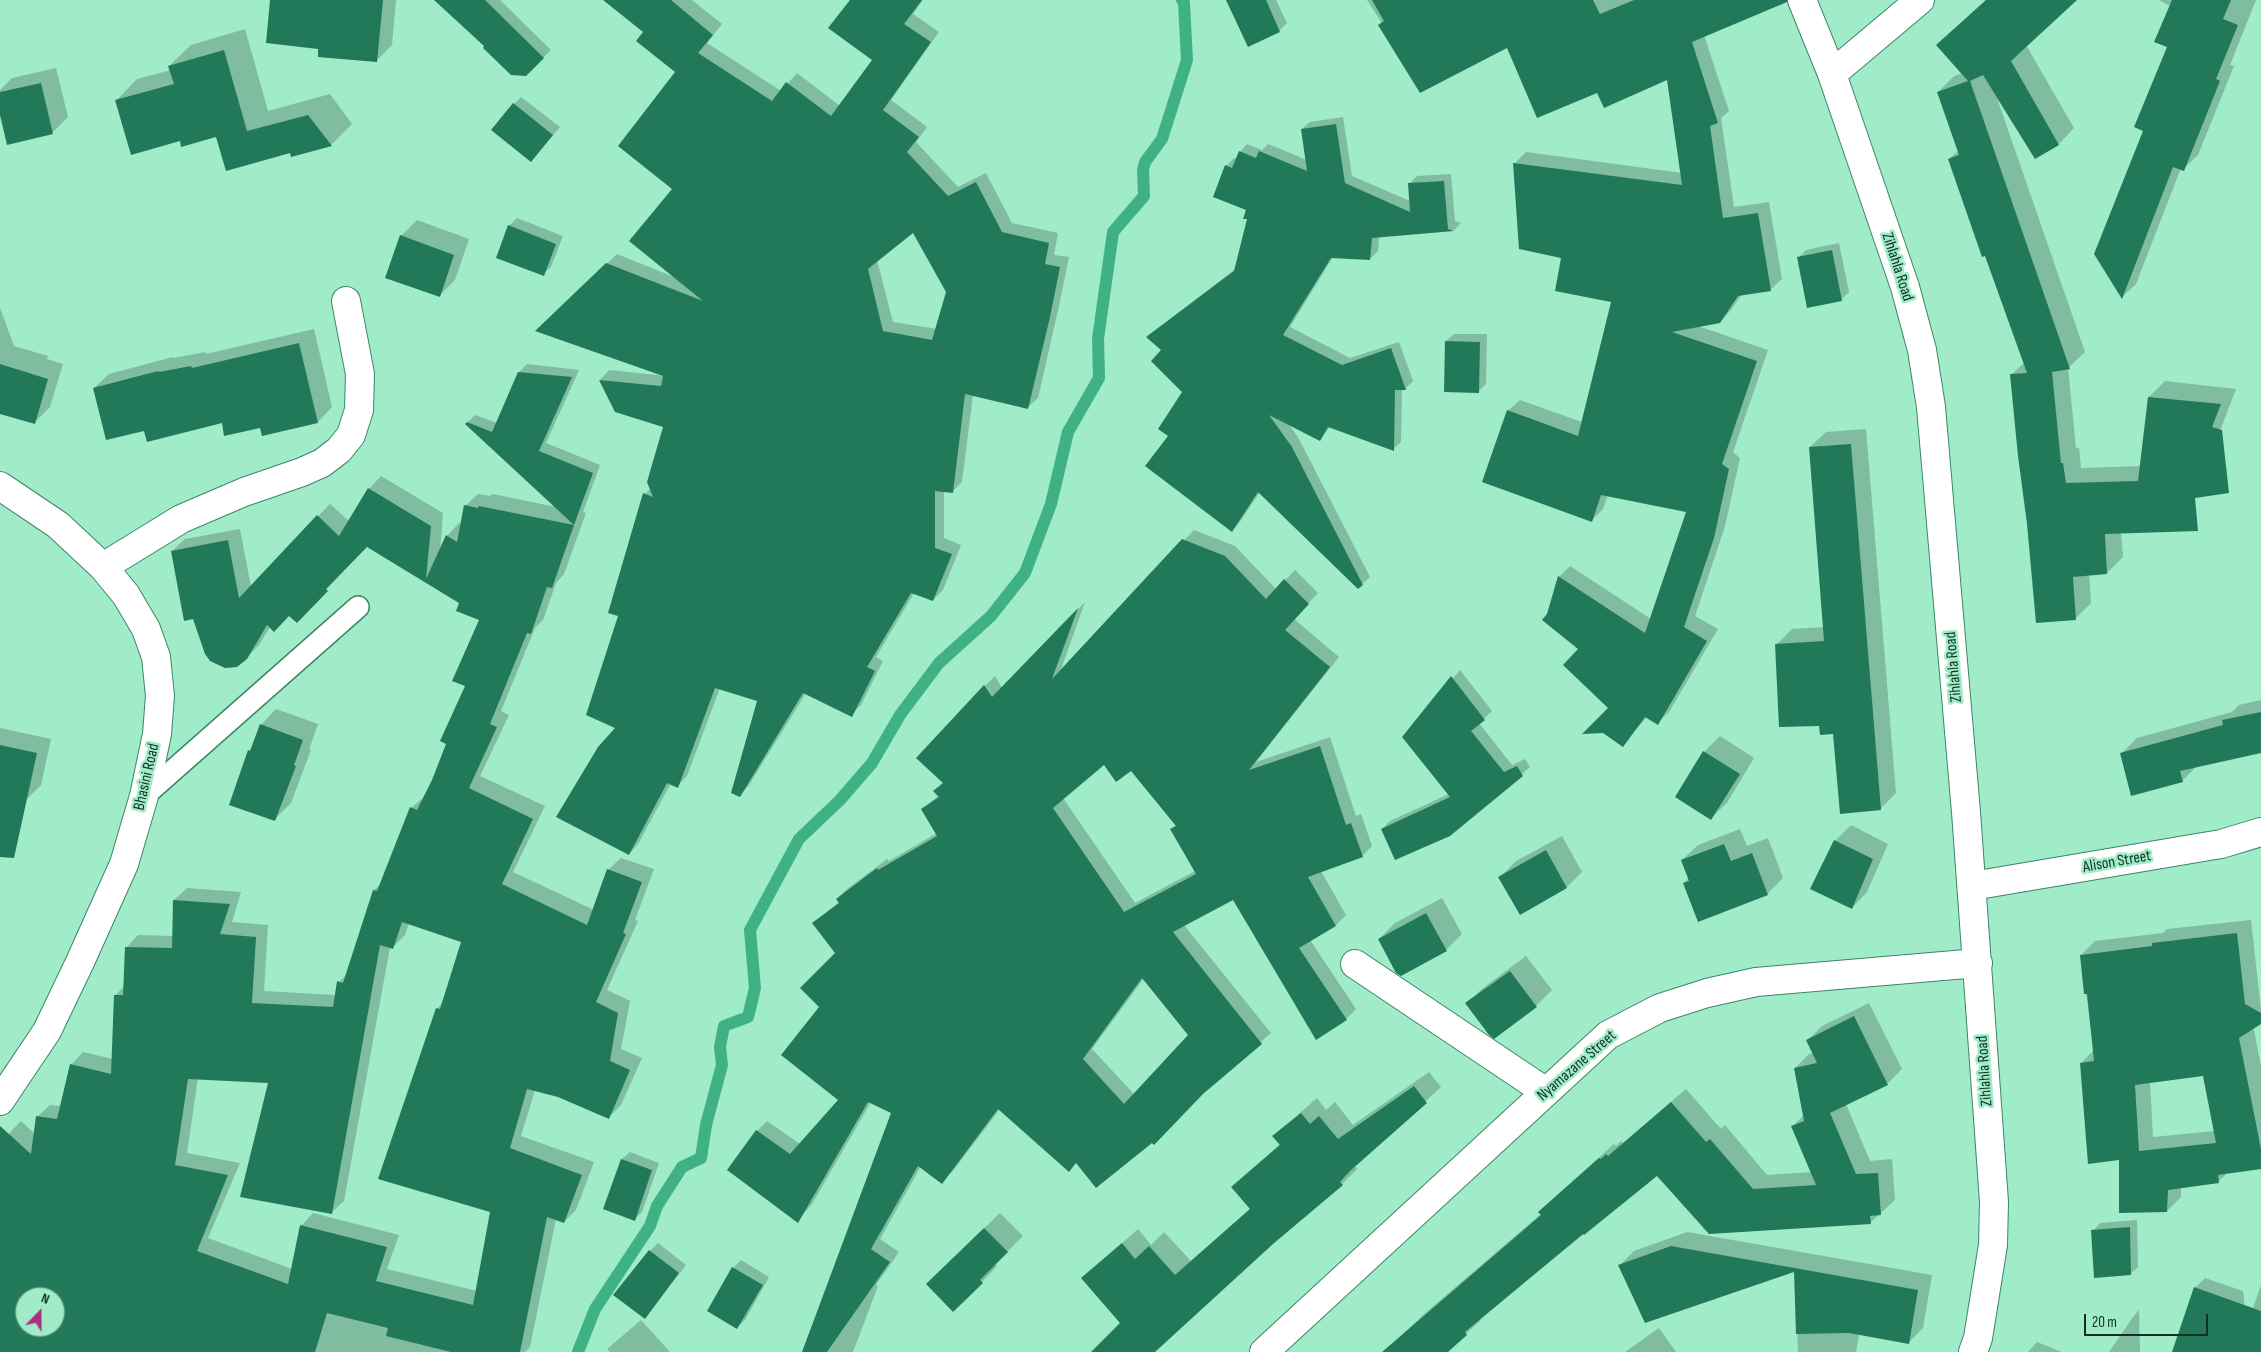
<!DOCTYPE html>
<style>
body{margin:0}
#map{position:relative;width:2261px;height:1352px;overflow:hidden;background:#a0ebc8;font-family:"Sofia Sans Condensed",sans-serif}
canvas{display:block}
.north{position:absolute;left:15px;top:1287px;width:50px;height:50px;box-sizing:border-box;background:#a0ebc8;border:1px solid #67a186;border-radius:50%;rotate:22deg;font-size:14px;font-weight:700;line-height:20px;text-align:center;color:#123124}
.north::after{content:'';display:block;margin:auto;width:18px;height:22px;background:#ab3082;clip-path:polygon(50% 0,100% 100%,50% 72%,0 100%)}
.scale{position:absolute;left:2084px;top:1314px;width:124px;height:22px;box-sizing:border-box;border:2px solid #123124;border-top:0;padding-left:6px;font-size:15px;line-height:18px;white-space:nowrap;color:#123124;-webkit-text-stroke:4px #a0ebc8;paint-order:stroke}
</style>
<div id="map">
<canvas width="2261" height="1352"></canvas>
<div class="north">N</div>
<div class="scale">20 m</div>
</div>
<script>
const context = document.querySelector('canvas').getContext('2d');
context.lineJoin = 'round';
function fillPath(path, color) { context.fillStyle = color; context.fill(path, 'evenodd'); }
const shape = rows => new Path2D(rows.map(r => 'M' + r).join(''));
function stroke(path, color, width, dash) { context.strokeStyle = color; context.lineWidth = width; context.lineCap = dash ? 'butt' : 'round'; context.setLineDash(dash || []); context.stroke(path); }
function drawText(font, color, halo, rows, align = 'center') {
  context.font = font + ' "Sofia Sans Condensed",sans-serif'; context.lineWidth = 5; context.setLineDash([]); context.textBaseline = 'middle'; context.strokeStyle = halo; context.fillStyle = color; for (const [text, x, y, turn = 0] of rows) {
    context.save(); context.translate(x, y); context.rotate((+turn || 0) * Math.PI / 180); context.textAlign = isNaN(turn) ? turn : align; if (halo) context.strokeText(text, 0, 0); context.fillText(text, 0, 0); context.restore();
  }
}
const shadow = shape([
 [272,0,396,0,392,45,376,61,320,48],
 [436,0,500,0,551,50,526,75,486,46],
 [604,0,692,0,722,24,707,43,781,91,797,73,840,106,874,60,851,0,923,0,913,14,939,32,891,100,927,127,916,142,958,187,986,173,1012,223,1058,233,1054,255,1069,257,1059,306,1038,398,1028,407,973,395,962,482,952,492,944,491,944,538,961,545,943,590,933,600,914,593,876,657,883,661,861,705,851,715,806,693,749,785,740,795,758,700,720,688,687,776,677,786,671,783,638,844,629,854,617,727,620,615,645,494,651,488,665,426,616,411,600,380,609,370,666,376,547,321,617,254,674,277,676,72,645,32],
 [913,231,947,292,937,329,893,322,877,260],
 [1226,0,1276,0,1287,23,1280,30,1248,45],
 [1367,0,1749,0,1704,35,1729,111,1721,118,1734,207,1769,202,1782,279,1770,290,1742,294,1731,310,1720,322,1698,326,1768,350,1733,452,1740,458,1725,526,1695,616,1718,629,1669,712,1657,723,1647,717,1622,745,1610,708,1580,648,1548,615,1559,577,1570,566,1651,619,1687,511,1608,495,1603,509,1592,520,1508,411,1520,400,1582,422,1612,301,1562,257,1520,248,1515,163,1526,152,1682,173,1668,78,1598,92,1508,47,1382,23],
 [1986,0,2074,0,2026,45,2074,128,2059,144,2035,158,1997,98,2085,352,2068,368,2076,448,2079,448,2081,468,2141,466,2149,397,2165,381,2236,389,2188,514,2121,532,2123,557,2107,573,2089,574,2091,603,2075,619,2029,524,2011,375,2025,362,1949,159,1959,150,1938,92,1954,76,1963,73,1938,45],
 [2159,0,2256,0,2230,65,2234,66,2198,155,2183,169,2181,168,2136,284,2122,297,2145,130,2168,47,2170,6],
 [245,29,268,111,330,94,352,124,331,145,292,156,291,152,217,136,181,139,116,101,137,79,171,70,169,66,191,45],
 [56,68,68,117,52,133,0,109,0,90,12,78],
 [521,97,560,127,531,161,514,104],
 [1343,117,1352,176,1410,201,1409,184,1417,176,1451,174,1455,221,1461,223,1454,230,1379,236,1378,251,1370,259,1333,257,1290,327,1350,358,1399,342,1413,381,1405,389,1402,389,1401,442,1393,449,1330,427,1320,439,1288,423,1299,439,1370,577,1362,584,1260,492,1239,523,1232,530,1169,435,1183,391,1163,350,1147,337,1235,269,1249,218,1247,209,1226,166,1234,158,1237,159,1240,152,1247,144,1262,150,1268,144,1307,160,1302,129,1310,122],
 [517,218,563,236,551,267,543,274,509,226],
 [417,220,469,239,455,280,439,296,401,236],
 [1839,243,1849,292,1841,300,1798,258,1806,250],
 [0,308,14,346,48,356,47,359,63,364,50,407,34,423,0,413],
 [314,329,332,407,318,422,261,427,222,422,145,429,94,388,109,374,173,357,173,358,206,352,206,354],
 [1454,334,1487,334,1486,384,1478,392,1446,341],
 [527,364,579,370,546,443,600,465,583,512,586,513,564,574,556,583,543,620,535,628,501,711,509,715,480,776,545,806,513,872,594,910,608,870,621,858,654,869,635,920,638,921,607,990,630,1001,621,1049,642,1058,621,1105,609,1117,559,1096,535,1090,521,1136,594,1162,576,1210,564,1222,556,1219,530,1347,525,1352,0,1352,0,1143,21,1121,35,1134,37,1117,50,1105,62,1106,71,1065,83,1052,113,1059,116,995,124,986,126,948,138,935,173,936,174,900,187,888,241,892,232,922,268,925,264,991,336,995,339,982,348,973,374,890,381,884,411,808,425,796,433,781,448,743,466,686,480,619,460,603,367,546,297,621,289,615,270,627,259,645,246,658,172,551,185,539,240,529,251,587,330,504,349,521,369,489,381,476,443,513,440,552,447,536,459,523,462,525,465,506,478,494,490,496,493,494,556,507,468,422,475,415,497,423,519,372],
 [409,923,463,942,443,1002,437,1009,492,1211,477,1291,387,1269,399,1235,313,1213,301,1226,292,1269,208,1238,240,1163,187,1153,198,1078,270,1082,331,1213,344,1201,390,947,392,948,405,935],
 [25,1297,55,1297,55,1327,25,1327],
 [1866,429,1896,793,1880,809,1834,733,1820,724,1776,645,1792,629,1824,627,1810,447,1826,432],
 [1194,530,1235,546,1276,589,1295,570,1318,593,1294,619,1339,657,1256,762,1330,737,1356,816,1361,814,1372,846,1362,856,1321,871,1346,915,1336,925,1310,940,1356,1009,1346,1019,1234,899,1184,925,1271,1033,1205,1091,1152,1142,1077,1162,1000,1109,952,1172,941,1182,921,1166,880,1239,899,1252,876,1285,878,1286,853,1352,817,1352,893,1113,871,1102,812,1204,802,1215,728,1170,757,1131,767,1121,800,1144,839,1099,821,1006,837,953,814,923,839,902,837,899,847,889,887,859,889,861,937,833,923,809,939,795,935,791,944,782,918,758,985,686,995,676,1002,688,1085,602,1060,672],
 [1104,763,1131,769,1177,824,1172,829,1195,871,1135,903,1063,798],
 [1144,978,1190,1035,1135,1095,1092,1049],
 [1460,670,1492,711,1479,723,1512,765,1525,759,1530,767,1449,835,1382,829,1390,821,1449,794,1403,737],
 [2261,700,2261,752,2197,766,2182,781,2121,754,2137,738,2232,712,2239,705],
 [276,709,318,724,309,750,311,750,291,803,275,819,249,751,253,747,261,725],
 [0,728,51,739,41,785,26,800,0,807],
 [1720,736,1754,758,1727,803,1711,818,1677,797,1704,752],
 [1851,825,1888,844,1867,892,1852,908,1835,841],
 [1740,829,1747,846,1768,838,1783,878,1767,894,1684,883,1689,878,1682,860,1698,845],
 [1562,836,1582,872,1567,887,1500,877,1516,861],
 [1442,898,1462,934,1446,950,1379,939,1395,923],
 [2251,920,2261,1010,2261,1018,2253,1025,2261,1066,2261,1168,2228,1172,2218,1182,2181,1187,2181,1197,2167,1211,2120,1159,2081,1063,2094,1050,2081,955,2095,941,2163,933,2167,929],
 [2204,1075,2215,1131,2153,1137,2150,1082],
 [1526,956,1552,990,1536,1006,1494,1037,1467,1003,1483,988],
 [1869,1003,1902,1069,1888,1083,1846,1104,1870,1161,1892,1159,1895,1200,1871,1222,1658,1174,1480,1318,1481,1320,1446,1352,1384,1352,1424,1314,1541,1214,1554,1198,1614,1144,1616,1146,1621,1141,1623,1143,1686,1089,1721,1129,1725,1125,1767,1175,1812,1172,1793,1126,1804,1115,1795,1068,1809,1054,1814,1053,1808,1040,1822,1026],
 [1429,1072,1441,1087,1355,1166,1357,1169,1342,1184,1273,1243,1152,1352,1093,1352,1122,1323,1083,1278,1138,1229,1151,1245,1164,1232,1191,1261,1251,1208,1232,1187,1280,1144,1274,1136,1317,1098,1326,1110,1335,1102,1353,1125],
 [630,1152,659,1163,642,1212,635,1219,604,1208,622,1159],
 [1000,1213,1023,1236,995,1264,997,1266,982,1282,943,1268],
 [2137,1220,2138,1267,2130,1274,2093,1231,2100,1223],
 [1687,1232,1932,1275,1923,1328,1908,1343,1859,1334,1856,1352,1798,1352,1795,1271,1620,1265,1634,1251],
 [658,1243,686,1265,645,1318,650,1251],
 [741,1260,769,1277,745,1320,737,1327,733,1268],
 [2205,1278,2243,1291,2247,1325,2261,1285,2261,1352,2227,1352,2195,1288],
 [2139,1310,2140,1352,2109,1352,2133,1317],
 [641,1320,670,1352,610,1352,607,1349],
 [1659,1328,1676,1352,1625,1352],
 [2037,1342,2062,1352,2028,1352]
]);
const stream = shape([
 [578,1352,595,1309,650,1226,657,1206,682,1167,701,1158,706,1125,722,1065,720,1047,724,1026,748,1017,755,988,750,930,799,839,840,800,872,763,900,715,939,663,991,616,1025,573,1051,504,1068,432,1099,378,1098,339,1113,232,1144,196,1143,170,1145,162,1162,139,1187,60,1184,3,1182,0]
]);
const building = shape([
 [270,0,383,0,377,62,318,57,318,49,266,43],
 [434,0,485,0,544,58,526,76,511,75,483,48,484,46],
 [603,0,671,0,713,35,698,53,772,101,786,82,831,116,872,60,828,28,850,0,922,0,904,24,931,42,883,110,919,137,907,152,948,196,976,182,1002,232,1049,243,1045,264,1060,267,1050,317,1028,409,965,394,953,493,935,491,935,548,952,554,933,601,911,593,867,667,875,671,852,717,803,693,740,797,731,793,757,701,715,688,678,788,667,783,629,855,556,817,598,747,615,728,586,715,618,616,608,613,643,493,653,497,647,482,663,427,615,412,599,380,661,386,663,376,535,331,606,263,703,301,629,241,672,189,618,146,675,72,636,41,643,32],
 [913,233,946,292,932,340,883,331,868,269],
 [1226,0,1266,0,1280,32,1248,47],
 [1372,0,1593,0,1600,14,1634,0,1787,0,1787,2,1692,42,1718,123,1710,126,1723,218,1758,213,1771,291,1738,296,1720,323,1672,332,1757,361,1722,464,1729,469,1714,538,1684,627,1707,641,1658,725,1645,717,1623,747,1603,733,1582,734,1608,708,1563,665,1578,649,1542,620,1547,614,1558,576,1645,633,1686,512,1601,495,1592,522,1482,482,1507,410,1578,436,1611,302,1555,291,1561,258,1519,249,1513,163,1682,185,1667,80,1604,108,1597,93,1537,118,1507,48,1420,93,1378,25,1384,21],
 [1986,0,2077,0,2011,61,2059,145,2035,159,1983,75,1970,81,2070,369,2052,372,2061,463,2063,463,2066,483,2138,481,2148,397,2221,404,2212,427,2222,430,2229,493,2195,498,2198,531,2105,534,2107,574,2073,577,2076,620,2036,623,2027,524,2018,456,2010,374,2027,373,1985,256,1982,257,1948,159,1959,155,1937,92,1968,81,1936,45],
 [2172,0,2231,0,2223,19,2238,25,2216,79,2220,81,2184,171,2173,167,2122,299,2094,254,2143,131,2134,127,2167,47,2154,42],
 [224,50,247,131,308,115,332,146,291,157,290,153,226,171,216,137,181,147,180,141,131,155,115,100,174,84,168,66],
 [41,83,53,134,7,145,0,115,0,92],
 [513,103,553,135,531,162,491,130],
 [1336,124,1345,183,1410,212,1408,183,1444,181,1448,229,1454,231,1372,238,1370,260,1331,258,1283,335,1342,365,1391,348,1406,390,1395,390,1394,451,1328,427,1320,441,1269,415,1292,447,1363,585,1358,589,1258,492,1232,532,1145,466,1168,436,1158,429,1182,392,1151,361,1161,350,1146,337,1234,271,1247,219,1243,219,1246,210,1213,197,1225,165,1232,168,1239,151,1256,158,1259,151,1307,171,1301,129],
 [508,225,556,244,544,276,496,258],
 [400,235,454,255,440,297,385,278],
 [1832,250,1842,301,1807,308,1797,257],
 [1445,341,1480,342,1479,393,1444,392],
 [299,343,318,423,262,436,260,428,224,436,222,423,147,442,144,431,106,440,93,388,158,371,159,372,191,366,192,368],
 [0,364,48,379,35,424,0,414],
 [518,372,572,377,539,451,593,473,574,525,465,424,467,422,492,432],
 [1851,444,1881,810,1840,814,1833,734,1820,735,1819,726,1779,727,1775,644,1824,641,1809,447],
 [368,488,431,526,426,579,446,535,457,542,464,505,478,508,479,506,574,525,552,588,547,587,531,634,527,633,490,724,497,727,469,788,533,819,502,884,587,925,607,869,642,882,623,933,626,934,596,1002,618,1013,610,1061,630,1070,609,1119,558,1097,527,1089,510,1148,582,1175,564,1223,547,1217,520,1352,451,1352,386,1336,388,1328,327,1313,315,1352,0,1352,0,1126,31,1154,36,1116,57,1119,70,1064,111,1074,114,995,123,995,125,947,172,948,173,900,230,904,220,934,256,937,252,1003,333,1007,337,981,343,983,373,890,377,891,410,807,417,810,432,780,446,744,440,741,465,686,452,681,479,620,456,611,459,603,367,547,326,589,328,591,297,623,289,616,274,632,267,625,247,659,237,667,225,668,210,661,205,654,193,619,184,621,171,551,228,540,239,598,317,515,339,536],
 [402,922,461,942,440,1009,436,1008,378,1179,490,1212,473,1305,376,1281,387,1247,300,1225,288,1284,197,1251,228,1175,175,1165,188,1079,268,1083,240,1197,332,1214,380,945,393,949],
 [25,1297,55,1297,55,1327,25,1327],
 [1182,539,1225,556,1266,599,1284,579,1309,604,1285,630,1330,667,1249,770,1320,746,1346,825,1351,823,1363,857,1308,877,1336,926,1299,948,1347,1020,1316,1040,1233,900,1173,932,1262,1044,1203,1094,1154,1145,1152,1143,1096,1188,1076,1163,1069,1172,998,1109,942,1184,918,1166,871,1249,890,1262,827,1352,802,1352,891,1113,868,1102,798,1223,727,1170,756,1130,790,1154,838,1100,781,1055,819,1007,800,988,835,953,812,923,839,903,836,899,877,868,878,870,937,836,921,809,939,797,933,791,943,783,916,758,984,685,992,697,1078,608,1052,679],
 [1104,765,1116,782,1131,771,1176,826,1170,829,1196,874,1124,912,1053,808],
 [1142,978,1188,1035,1124,1104,1083,1059],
 [1451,676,1485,720,1471,731,1504,772,1517,766,1523,776,1450,836,1395,860,1381,829,1450,797,1402,737],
 [2261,712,2261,753,2180,771,2183,782,2131,796,2120,753,2223,725,2222,720],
 [260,724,303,740,294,765,296,766,275,821,229,805,248,750,250,751],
 [0,745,37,753,14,858,0,857],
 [1703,751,1740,774,1711,820,1675,797],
 [1834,840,1873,859,1852,909,1810,889],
 [1724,844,1731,861,1752,853,1768,895,1698,922,1683,883,1689,881,1681,860],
 [1546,850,1567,888,1520,915,1498,877],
 [1426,913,1447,951,1401,976,1396,973,1378,939],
 [2237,933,2245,1004,2261,1013,2261,1024,2239,1038,2261,1149,2261,1169,2218,1175,2219,1183,2168,1190,2167,1212,2119,1213,2119,1160,2088,1164,2080,1063,2094,1061,2087,994,2084,994,2080,955,2152,946,2152,943],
 [2203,1076,2216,1143,2139,1151,2135,1085],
 [1510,971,1537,1007,1494,1039,1489,1035,1465,1003],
 [1854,1016,1888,1085,1830,1113,1856,1174,1878,1173,1881,1215,1870,1216,1871,1224,1709,1234,1657,1176,1584,1235,1583,1234,1465,1332,1467,1335,1448,1352,1382,1352,1541,1215,1538,1212,1599,1158,1601,1159,1606,1154,1608,1156,1671,1102,1706,1142,1710,1139,1753,1189,1816,1185,1791,1126,1804,1121,1794,1068,1817,1063,1806,1040],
 [1414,1086,1427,1103,1350,1171,1340,1182,1343,1185,1273,1244,1155,1352,1091,1352,1120,1323,1081,1278,1122,1243,1135,1259,1149,1246,1175,1275,1250,1209,1231,1187,1280,1145,1272,1136,1301,1113,1310,1124,1319,1116,1338,1139],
 [621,1159,652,1170,635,1221,603,1209],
 [2130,1227,2131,1275,2094,1278,2091,1230],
 [984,1228,1008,1252,980,1280,983,1283,953,1312,926,1284],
 [1671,1246,1918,1290,1909,1344,1849,1333,1796,1334,1794,1272,1645,1323,1618,1265],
 [649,1250,679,1273,645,1319,613,1295],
 [732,1267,763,1285,737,1329,707,1311],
 [2194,1287,2261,1311,2261,1352,2172,1352]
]);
const service = shape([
 [144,796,358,607]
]);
const minor = shape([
 [1802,0,1832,74,1905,287,1922,350,1931,407,1966,812,1994,1202,1993,1245,1978,1338,1973,1352],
 [1832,74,1920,0],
 [0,486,58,525,103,567,126,595,146,629,156,657,160,696,157,734,144,796,124,864,80,962,47,1031,0,1101],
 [103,567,181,519,244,492,302,472,322,463,339,450,351,435,359,410,360,374,346,301],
 [1972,886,2221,844,2261,832],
 [1355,964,1546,1092],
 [1264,1352,1608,1035,1660,1008,1707,993,1756,982,1978,963]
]);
const streetNames = [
 ["Zihlahla Road",1897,267,72],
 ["Zihlahla Road",1954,667,-95],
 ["Bhasini Road",147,777,-77],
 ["Alison Street",2117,862,-10],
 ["Nyamazane Street",1577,1066,-41],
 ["Zihlahla Road",1985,1071,-94]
];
fillPath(shadow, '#0003');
stroke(stream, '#3fb185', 12);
fillPath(building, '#217959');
stroke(service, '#3c8668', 24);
stroke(minor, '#3c8668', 30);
stroke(service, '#fff', 21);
stroke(minor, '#fff', 28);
drawText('16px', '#123124', '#a0ebc8', streetNames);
</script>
